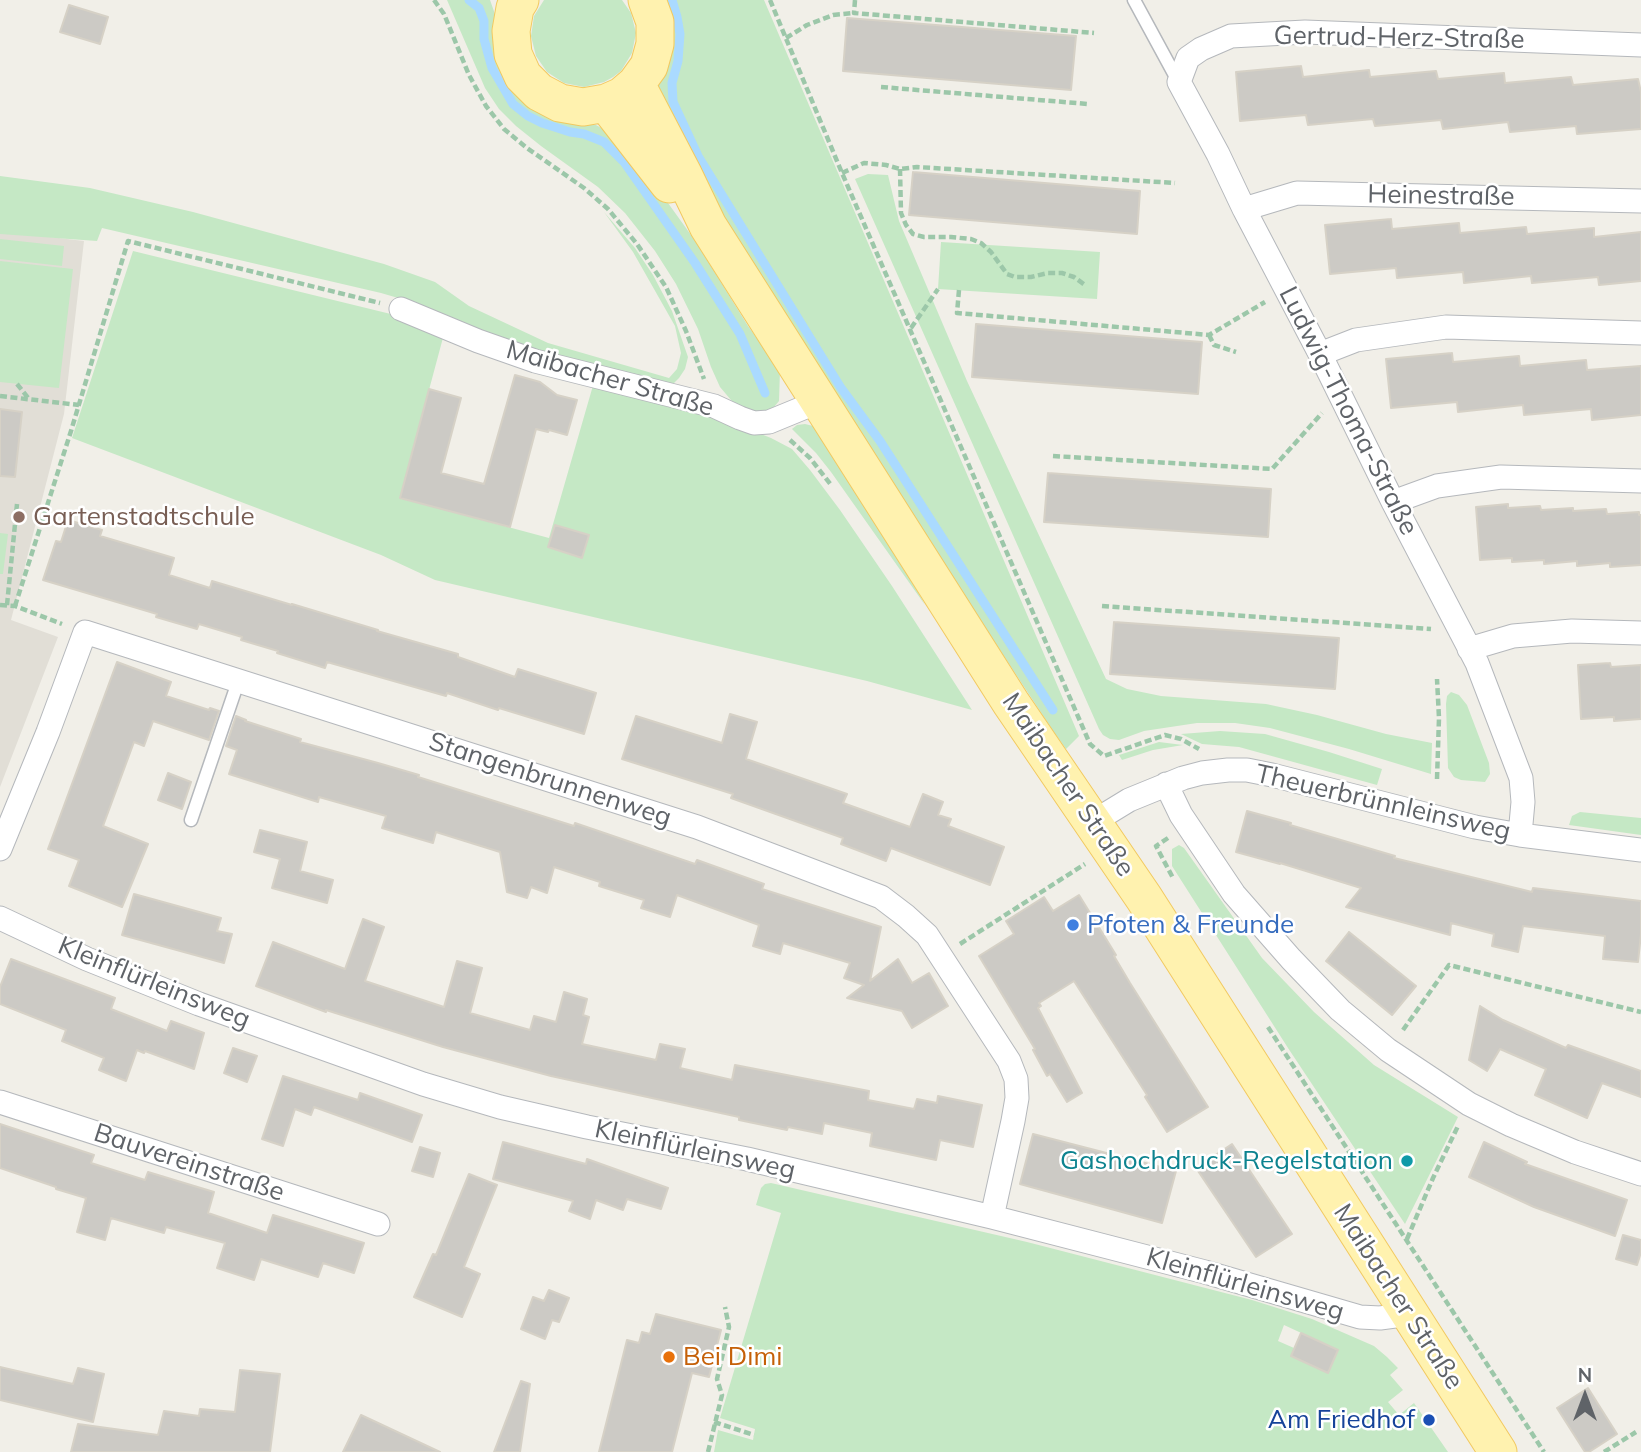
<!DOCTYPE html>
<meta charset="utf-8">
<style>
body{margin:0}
#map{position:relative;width:1641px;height:1452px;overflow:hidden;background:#f1efe8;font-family:Mulish,sans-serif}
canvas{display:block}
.north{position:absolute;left:1550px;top:1361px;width:70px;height:70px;-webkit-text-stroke:5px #fff;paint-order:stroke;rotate:0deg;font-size:19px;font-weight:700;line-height:28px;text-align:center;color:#5f6368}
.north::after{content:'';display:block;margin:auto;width:24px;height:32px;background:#5f6368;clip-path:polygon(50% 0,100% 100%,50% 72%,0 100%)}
</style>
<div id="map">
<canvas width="1641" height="1452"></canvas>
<div class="north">N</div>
</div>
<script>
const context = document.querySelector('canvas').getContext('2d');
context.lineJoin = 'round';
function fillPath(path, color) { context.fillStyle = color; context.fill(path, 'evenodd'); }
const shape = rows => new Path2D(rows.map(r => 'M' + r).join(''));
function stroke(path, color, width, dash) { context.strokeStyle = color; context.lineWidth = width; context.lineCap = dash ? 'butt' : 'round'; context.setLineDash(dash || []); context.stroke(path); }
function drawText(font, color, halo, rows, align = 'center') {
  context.font = font + ' Mulish,sans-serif'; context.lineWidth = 5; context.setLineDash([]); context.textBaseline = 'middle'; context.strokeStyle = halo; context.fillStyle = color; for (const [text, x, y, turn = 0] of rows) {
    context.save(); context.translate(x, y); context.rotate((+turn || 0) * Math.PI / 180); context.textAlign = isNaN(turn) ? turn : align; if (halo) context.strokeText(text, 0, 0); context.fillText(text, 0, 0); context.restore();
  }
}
const education = shape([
 [0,231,84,241,64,414,11,620,58,637,0,787]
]);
const green = shape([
 [447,0,490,0,496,17,578,121,596,125,612,134,645,171,696,242,748,326,780,370,779,401,774,407,765,412,753,411,739,407,731,400,720,387,711,367,698,329,676,284,655,251,625,213,598,187,541,146,516,126,499,109,485,88],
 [544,0,622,0,631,13,636,33,632,53,621,71,613,77,604,82,584,87,564,83,547,72,536,56,531,36,534,16],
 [661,0,764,0,1079,736,1066,749,1053,731,912,516,747,258,655,92],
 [868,174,888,175,899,221,967,381,1106,679,1127,689,1161,696,1266,704,1317,715,1386,734,1432,743,1431,774,1349,749,1270,728,1235,723,1197,723,1144,731,1119,740,1110,739,1103,735,1099,729,855,179],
 [0,176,90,188,193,212,384,264,435,282,469,306,548,343,669,378,677,369,681,353,675,326,633,252,604,212,635,248,653,275,672,311,688,357,685,369,679,378,671,386,547,353,486,333,422,305,381,293,102,228,97,241,0,234],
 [0,239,64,246,62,266,0,259],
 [941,242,1100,252,1097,299,938,289],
 [133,251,403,317,444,334,400,498,549,538,594,382,715,416,771,438,792,449,810,470,840,510,892,586,972,710,867,681,435,580,381,555,72,438],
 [555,525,589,535,582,558,549,547],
 [0,261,73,269,59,388,0,382],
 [805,424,817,427,891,543,925,605,831,472,816,453,792,429,797,425],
 [0,533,8,534,3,574,0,574],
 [1451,692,1459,695,1467,705,1489,763,1490,774,1485,782,1461,780,1454,777,1448,768,1446,704,1447,696],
 [1220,731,1265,734,1329,752,1382,769,1377,785,1239,747,1202,744,1181,734],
 [1159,742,1183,745,1153,750,1122,760,1119,755],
 [1580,812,1641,818,1641,835,1569,825,1572,816],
 [1179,845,1184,848,1262,958,1314,1012,1374,1065,1458,1117,1405,1224,1288,1048,1172,866,1172,849],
 [771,1183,1027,1242,1252,1300,1312,1319,1374,1346,1387,1357,1398,1368,1390,1375,1403,1390,1388,1402,1399,1415,1414,1403,1448,1452,714,1452,718,1430,753,1440,755,1429,720,1418,781,1213,756,1205,761,1188,765,1184],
 [1284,1325,1338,1350,1328,1373,1291,1356,1294,1348,1278,1341]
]);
const stream = shape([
 [469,0,479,8,484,21,484,39,492,68,513,104,528,116,542,123,570,132,584,134,604,142,624,162,695,263,740,334,765,393],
 [672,0,677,17,680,34,678,61,672,83,673,102,698,156,841,388,880,441,1053,710]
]);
const building = shape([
 [69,5,108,17,100,44,60,32,69,5],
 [847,18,1076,36,1071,90,843,71,847,18],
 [1301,66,1303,77,1369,70,1370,77,1436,71,1438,79,1504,73,1505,83,1571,77,1573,85,1638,79,1641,92,1641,129,1577,134,1576,126,1510,132,1508,122,1443,129,1441,120,1375,126,1373,119,1308,125,1306,115,1240,121,1236,72,1301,66],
 [913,172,1140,191,1137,234,909,215,913,172],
 [1391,219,1392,229,1459,223,1460,233,1526,227,1527,234,1594,228,1594,237,1641,232,1641,281,1599,285,1598,277,1532,283,1531,276,1464,283,1463,272,1397,278,1396,268,1330,274,1325,225,1391,219],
 [976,324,1202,342,1198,394,972,377,976,324],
 [1452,353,1453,362,1519,356,1520,366,1586,360,1587,370,1641,366,1641,415,1592,420,1591,409,1524,415,1523,405,1458,412,1457,402,1391,408,1386,359,1452,353],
 [515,375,540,382,557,395,577,400,567,435,549,430,548,432,536,429,510,527,400,498,429,389,461,398,441,473,484,484,515,375],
 [0,409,22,412,15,477,0,476,0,409],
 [1048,473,1271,489,1268,537,1044,522,1048,473],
 [1508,504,1508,508,1540,506,1541,510,1573,508,1573,511,1606,509,1607,514,1639,512,1639,515,1641,515,1641,565,1610,567,1610,563,1577,566,1577,561,1544,564,1544,560,1512,562,1512,558,1480,560,1476,507,1508,504],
 [68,520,102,530,100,536,174,558,169,575,210,588,212,581,292,605,292,604,378,630,377,631,458,654,458,657,515,677,518,669,596,693,584,734,499,708,498,710,447,693,446,696,327,662,325,668,277,653,278,651,241,640,242,637,199,624,197,629,156,617,157,614,43,580,56,541,61,542,68,520],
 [555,525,589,535,582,558,548,547,555,525],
 [1114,622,1339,638,1335,689,1110,674,1114,622],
 [117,662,171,682,166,696,209,710,210,708,219,711,209,740,153,721,144,746,134,742,103,826,148,844,122,907,69,886,79,860,48,849,117,662],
 [1610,663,1611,667,1641,665,1641,719,1614,721,1614,717,1581,719,1578,665,1610,663],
 [730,714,757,722,746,759,847,794,843,803,910,827,923,794,943,802,938,815,951,819,948,826,1004,847,990,885,891,848,886,861,841,844,843,838,731,798,733,794,622,759,636,716,722,743,730,714],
 [236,716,246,720,245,721,301,739,300,742,378,763,419,775,418,777,574,826,575,823,695,864,697,860,764,884,762,889,881,927,870,981,898,959,912,983,929,973,948,1006,912,1028,902,1011,847,998,864,985,844,978,850,963,783,943,780,954,753,946,759,925,677,895,670,917,641,908,644,900,599,886,600,882,554,867,547,893,531,887,527,898,507,892,500,852,436,832,433,843,382,828,386,816,319,797,318,802,229,774,237,750,226,746,236,716],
 [168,773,191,782,182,809,158,800,168,773],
 [1247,811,1291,823,1290,825,1395,856,1394,858,1532,892,1533,888,1641,901,1641,934,1638,962,1603,959,1605,936,1523,926,1518,952,1492,946,1494,934,1451,923,1450,935,1346,907,1361,888,1280,863,1280,864,1236,852,1247,811],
 [260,830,307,842,300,871,333,880,327,903,272,888,280,859,254,852,260,830],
 [134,894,221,918,217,931,232,934,224,963,122,935,134,894],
 [1079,895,1116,955,1114,956,1130,983,1208,1107,1167,1132,1145,1097,1147,1095,1074,981,1039,1003,1041,1006,1038,1008,1082,1093,1067,1102,1050,1074,1047,1076,1033,1050,1035,1049,979,956,1014,934,1006,921,1044,897,1053,911,1079,895],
 [363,919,384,927,365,981,444,1007,457,961,482,968,470,1013,530,1030,534,1016,556,1022,564,992,587,999,583,1015,589,1017,582,1044,656,1060,660,1044,685,1049,680,1068,732,1080,735,1065,869,1091,868,1100,914,1109,917,1099,937,1103,938,1096,982,1105,973,1147,940,1140,936,1160,870,1146,872,1133,824,1123,822,1134,788,1127,787,1130,739,1120,739,1117,551,1076,443,1047,326,1010,326,1012,256,986,273,942,345,969,363,919],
 [1349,932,1416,986,1392,1015,1326,961,1349,932],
 [11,959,115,998,111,1009,167,1031,171,1021,204,1033,194,1069,145,1051,144,1053,137,1050,126,1081,99,1070,104,1058,62,1041,66,1030,0,1004,0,987,11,959],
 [1480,1006,1503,1020,1566,1048,1568,1045,1641,1071,1641,1097,1602,1083,1587,1118,1535,1095,1546,1069,1500,1049,1487,1071,1469,1060,1480,1006],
 [233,1048,257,1056,247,1082,224,1073,233,1048],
 [283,1076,358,1100,360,1093,422,1115,412,1142,314,1107,311,1115,295,1109,283,1146,262,1139,283,1076],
 [0,1124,94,1155,91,1163,145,1180,148,1172,214,1192,208,1213,267,1233,273,1215,364,1243,354,1273,323,1263,318,1277,261,1259,254,1280,217,1268,225,1243,166,1227,164,1233,111,1218,105,1240,77,1232,86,1198,56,1189,56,1187,0,1168,0,1124],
 [1033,1134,1176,1171,1162,1223,1020,1184,1033,1134],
 [503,1142,586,1164,587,1159,668,1188,661,1209,627,1199,623,1210,596,1200,590,1219,569,1211,573,1201,493,1179,503,1142],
 [1484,1142,1527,1162,1525,1164,1627,1200,1615,1236,1534,1207,1469,1177,1484,1142],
 [1232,1144,1292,1234,1256,1257,1196,1168,1232,1144],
 [420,1147,440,1153,433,1177,412,1171,420,1147],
 [469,1174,497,1185,464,1267,480,1274,462,1317,414,1297,433,1254,436,1255,469,1174],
 [1623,1235,1641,1240,1641,1252,1637,1265,1616,1259,1623,1235],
 [549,1290,569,1298,559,1322,552,1320,545,1339,521,1329,533,1297,544,1301,549,1290],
 [656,1314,721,1330,709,1377,692,1373,672,1452,599,1452,627,1340,639,1343,642,1332,650,1334,656,1314],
 [1301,1333,1338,1350,1328,1373,1291,1356,1301,1333],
 [0,1367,73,1384,78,1368,104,1374,93,1422,0,1400,0,1367],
 [240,1370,280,1374,270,1452,71,1452,78,1424,158,1435,164,1411,199,1416,200,1409,235,1412,240,1370],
 [521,1381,530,1384,520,1452,494,1452,521,1381],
 [1588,1388,1617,1434,1589,1452,1585,1452,1557,1408,1588,1388],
 [361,1415,440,1452,343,1452,361,1415]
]);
const path = shape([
 [434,0,444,14,469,75,486,106,504,129,527,148,584,188,608,209,637,244,666,287,686,331,704,379],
 [770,0,842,173,1090,744,1104,756,1165,735,1181,739,1199,749],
 [855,0,854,13,1094,33],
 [786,38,807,25,833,15,854,13],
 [881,87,1088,104],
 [900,169,901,213,906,225,913,234,924,237,951,237,971,239,981,243,991,252,1007,274,1015,277,1031,277,1048,273,1062,273,1074,277,1085,285],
 [842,173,864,163,886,165,900,169,917,167,1175,183],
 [959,290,957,313,1209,335,1265,302],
 [911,328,938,289],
 [1209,335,1214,345,1236,352],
 [17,384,29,399],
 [0,396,79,405],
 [790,440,810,458,831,485],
 [1053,456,1272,469,1322,413],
 [0,605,15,606,62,624],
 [7,605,17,504],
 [15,606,71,431,128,241,380,303],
 [1102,606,1431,629],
 [1437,779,1439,718,1437,679],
 [1168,838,1156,846,1173,878],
 [960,944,1085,864],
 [1268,1027,1544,1452],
 [1403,1030,1449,965,1641,1012],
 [1407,1239,1433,1178,1458,1126],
 [714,1422,754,1435],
 [708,1452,722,1395,717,1379,729,1327,725,1307],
 [1604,1452,1636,1432]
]);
const lane = shape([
 [1134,0,1178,81],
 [191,820,238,682]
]);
const street = shape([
 [1244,209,1297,193,1641,201],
 [401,309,478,341,535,361,714,406,740,418,754,423,769,422,820,401],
 [1320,354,1356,340,1446,327,1641,333],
 [1393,502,1437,486,1501,477,1641,481],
 [1469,649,1513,636,1572,631,1641,633],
 [1166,784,1181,815,1234,894,1291,959,1340,1010,1388,1050,1469,1104,1511,1125,1575,1152,1641,1174],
 [1093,822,1129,800,1183,778,1202,773,1228,770,1247,770,1272,775,1475,827,1520,835,1641,850],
 [1520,835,1523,802,1521,778,1477,663,1393,502,1320,354,1244,209,1218,154,1179,82,1188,58,1201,49,1231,36,1305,32,1641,45],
 [0,849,48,732,85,632,697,827,881,897,906,916,927,935,1009,1061,1016,1079,1017,1098,1013,1121,992,1217],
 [0,918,87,959,199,1004,423,1084,500,1107,587,1127,747,1159,992,1217,1205,1272,1360,1317,1380,1318,1395,1316,1407,1312],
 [0,1102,378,1224]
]);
const primary = shape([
 [520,0,515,8,511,31,513,54,523,76,539,92,560,103,583,107,606,103,622,96,636,84,649,66,655,44,655,22,647,0],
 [636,84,683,174,708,226,1011,703,1144,898,1498,1452],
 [606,103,669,184]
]);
const markers = [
 [19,517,7,"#8d6e63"],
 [1073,925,7,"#3f7fe0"],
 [1407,1161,7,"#0f9aa8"],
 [669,1357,7,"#e8710a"],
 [1429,1420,7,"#1a4fb4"]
];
const streetNames = [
 ["Gertrud-Herz-Straße",1399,38,1],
 ["Heinestraße",1441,196,1],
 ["Maibacher Straße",610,379,16],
 ["Ludwig-Thoma-Straße",1348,411,63],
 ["Stangenbrunnenweg",550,780,18],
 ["Maibacher Straße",1068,785,56],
 ["Theuerbrünnleinsweg",1383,803,13],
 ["Kleinflürleinsweg",154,983,22],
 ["Kleinflürleinsweg",695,1150,12],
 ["Bauvereinstraße",189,1163,18],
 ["Kleinflürleinsweg",1245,1285,16],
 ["Maibacher Straße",1398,1297,57]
];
const educationNames = [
 ["Gartenstadtschule",33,517]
];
const shopNames = [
 ["Pfoten & Freunde",1087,925]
];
const cultureNames = [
 ["Gashochdruck-Regelstation",1393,1161]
];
const foodNames = [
 ["Bei Dimi",683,1357]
];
const transitNames = [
 ["Am Friedhof",1415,1420]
];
fillPath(education, '#e1ded6');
fillPath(green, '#c5e8c5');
stroke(stream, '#aadaff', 9);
fillPath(building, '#cccac5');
stroke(building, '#d6d1c6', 2);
stroke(lane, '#b5b8bc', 15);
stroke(street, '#b5b8bc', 25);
stroke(primary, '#f2c960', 39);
stroke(path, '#9cc7a9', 4.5, [7, 3.5]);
stroke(lane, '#fff', 12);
stroke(street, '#fff', 23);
stroke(primary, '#fff2af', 37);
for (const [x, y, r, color] of markers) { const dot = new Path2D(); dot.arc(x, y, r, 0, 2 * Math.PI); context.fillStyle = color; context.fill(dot); stroke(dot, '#fff', 2.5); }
drawText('26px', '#5f6368', '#fff', streetNames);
drawText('26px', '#785e54', '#fff', educationNames, 'left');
drawText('26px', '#366cbe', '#fff', shopNames, 'left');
drawText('26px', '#0d838f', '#fff', cultureNames, 'right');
drawText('26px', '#c56008', '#fff', foodNames, 'left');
drawText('26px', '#164399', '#fff', transitNames, 'right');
</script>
